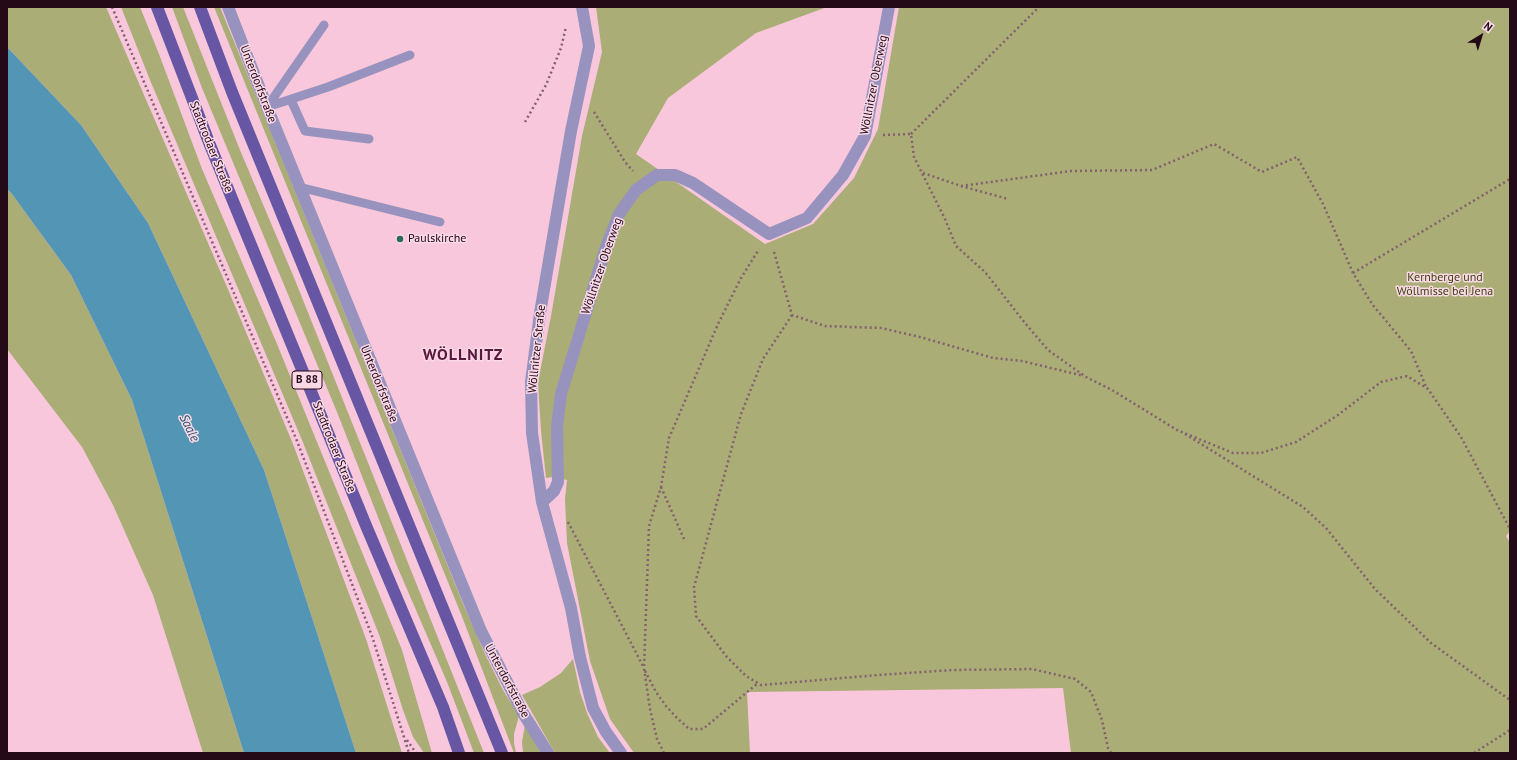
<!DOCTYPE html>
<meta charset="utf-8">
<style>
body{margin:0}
#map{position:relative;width:1517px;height:760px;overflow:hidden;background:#f8c7dc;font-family:"PT Sans",sans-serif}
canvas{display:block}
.frame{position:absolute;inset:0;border:8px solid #240917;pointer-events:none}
.north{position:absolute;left:1461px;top:16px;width:40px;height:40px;-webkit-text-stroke:3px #fad9e7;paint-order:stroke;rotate:38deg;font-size:11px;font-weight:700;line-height:16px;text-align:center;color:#240917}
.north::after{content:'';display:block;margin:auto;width:14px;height:18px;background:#240917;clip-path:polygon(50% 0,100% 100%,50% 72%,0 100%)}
</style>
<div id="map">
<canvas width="1517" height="760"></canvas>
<div class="frame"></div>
<div class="north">N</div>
</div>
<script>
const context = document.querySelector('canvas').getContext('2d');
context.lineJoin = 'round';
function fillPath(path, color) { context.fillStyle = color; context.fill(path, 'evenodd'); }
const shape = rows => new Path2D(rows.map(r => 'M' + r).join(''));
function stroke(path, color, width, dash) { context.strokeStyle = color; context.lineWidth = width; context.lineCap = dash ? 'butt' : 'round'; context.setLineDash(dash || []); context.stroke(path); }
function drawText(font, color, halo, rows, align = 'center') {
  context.font = font + ' "PT Sans",sans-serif'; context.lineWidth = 3; context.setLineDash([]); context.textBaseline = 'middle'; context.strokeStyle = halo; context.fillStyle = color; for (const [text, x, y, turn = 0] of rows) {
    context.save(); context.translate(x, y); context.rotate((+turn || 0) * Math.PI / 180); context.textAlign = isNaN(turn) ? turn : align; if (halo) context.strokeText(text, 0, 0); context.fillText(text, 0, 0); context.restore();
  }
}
const green = shape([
 [7,7,106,7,227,287,293,444,366,639,402,753,356,753,264,470,148,223,81,125,7,47],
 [121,7,140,7,159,54,202,169,277,344,402,650,432,753,424,753,413,737,403,710,380,637,302,440,150,80],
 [172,7,183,7,240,150,295,280,484,753,474,753,447,682,397,566,337,412,202,88],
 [214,7,220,7,464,606,485,654,503,690,519,716,514,734,514,743,516,753,514,753,461,614],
 [596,7,827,7,756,33,668,98,636,154,765,244,813,224,854,178,878,129,899,7,1510,7,1510,531,1506,536,1510,543,1510,753,1071,753,1063,688,747,692,750,753,634,753,610,719,590,661,567,543,565,499,567,480,553,477,546,478,541,431,538,382,551,316,582,136,602,52],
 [7,189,12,194,71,275,132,400,244,753,203,753,153,595,113,505,82,447,7,349],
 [573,659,580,692,587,713,598,737,610,753,555,753,522,695,540,687,561,673],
 [525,725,541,753,523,753,522,742]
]);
const water = shape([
 [7,47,81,125,148,223,264,470,356,753,244,753,132,400,71,275,12,194,7,189]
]);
const path = shape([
 [112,7,297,441,372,636,409,753],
 [594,112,625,162,633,171],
 [525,122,546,85,561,48,566,27],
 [911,134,1039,7],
 [883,135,911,134,914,157,945,219,956,246,985,272,1025,323,1048,350,1086,377,1112,390,1177,430,1233,453,1261,453,1296,442,1338,415,1381,382,1407,376,1428,389,1461,437,1510,529],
 [923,173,961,186,1008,199],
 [961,186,1071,171,1152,170,1214,144,1262,172,1297,157,1323,204,1353,273,1372,304,1411,351,1427,389],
 [774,252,792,315,825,326,881,328,920,337,993,358,1022,361,1084,376],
 [1353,273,1510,179],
 [792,315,763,359,741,414,694,587,696,616,726,656,746,676,761,685,878,675,952,670,1032,669,1075,679,1091,692,1102,720,1108,748,1111,753],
 [1185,434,1303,507,1326,528,1375,589,1431,643,1510,700],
 [661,487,684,539],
 [568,522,643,666],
 [645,671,656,692,666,706,676,717,689,729,703,729,758,683],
 [407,740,416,753],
 [664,753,657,739,650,709,644,668,649,526,661,487,669,438,718,324,741,278,759,249],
 [1474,753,1510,730]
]);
const service = shape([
 [291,100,305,131,369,139],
 [267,107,328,87,410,55],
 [267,107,324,25],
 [299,187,440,222]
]);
const minor = shape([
 [228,7,267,107,481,631,523,713,548,753],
 [582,7,589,46,571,131,540,313,531,382,532,433,542,502,571,608,580,657,593,708,606,732,621,753],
 [542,502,554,491,558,482,557,427,561,394,606,247,619,214,636,190,657,175,675,175,693,183,769,234,807,218,843,175,865,136,889,7]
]);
const primary = shape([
 [157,7,210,145,367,528,443,707,459,753],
 [200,7,232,92,502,753]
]);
const markers = [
 [400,239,4,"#2a6957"]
];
const shields = [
 [307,380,30]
];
const shieldNames = [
 ["B 88",307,380]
];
const streetNames = [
 ["Unterdorfstraße",258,84,69],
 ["Wöllnitzer Oberweg",874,85,-79],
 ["Stadtrodaer Straße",211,147,68],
 ["Wöllnitzer Oberweg",602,266,-71],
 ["Wöllnitzer Straße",537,349,-84],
 ["Unterdorfstraße",379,384,68],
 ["Stadtrodaer Straße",334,447,68],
 ["Unterdorfstraße",507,681,62]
];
const poiNames = [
 ["Paulskirche",408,239]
];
const parkNames = [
 ["Kernberge und",1445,278],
 ["Wöllmisse bei Jena",1445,292]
];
const waterNames = [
 ["Saale",189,428,63]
];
const districtNames = [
 ["WÖLLNITZ",463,355]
];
fillPath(green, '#aaad75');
fillPath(water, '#5395b5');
stroke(path, '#845f70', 2.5, [2, 3]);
stroke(service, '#9892be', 9);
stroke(minor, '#9892be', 12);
stroke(primary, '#6656a4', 12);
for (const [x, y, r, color] of markers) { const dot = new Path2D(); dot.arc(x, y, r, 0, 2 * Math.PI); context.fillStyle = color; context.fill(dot); stroke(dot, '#fad9e7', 1.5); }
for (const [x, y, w] of shields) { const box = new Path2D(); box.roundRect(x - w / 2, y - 9, w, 18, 3); context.fillStyle = '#fad9e7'; context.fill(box); stroke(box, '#240917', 1); }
drawText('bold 11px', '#240917', null, shieldNames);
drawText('12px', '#240917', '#fad9e7', streetNames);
drawText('12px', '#240917', '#fad9e7', poiNames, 'left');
drawText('12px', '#3d3f0e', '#fad9e7', parkNames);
drawText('italic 13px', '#21556d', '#fad9e7', waterNames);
context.letterSpacing = '1px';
drawText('bold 16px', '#59193c', '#fad9e7', districtNames);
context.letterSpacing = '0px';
</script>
